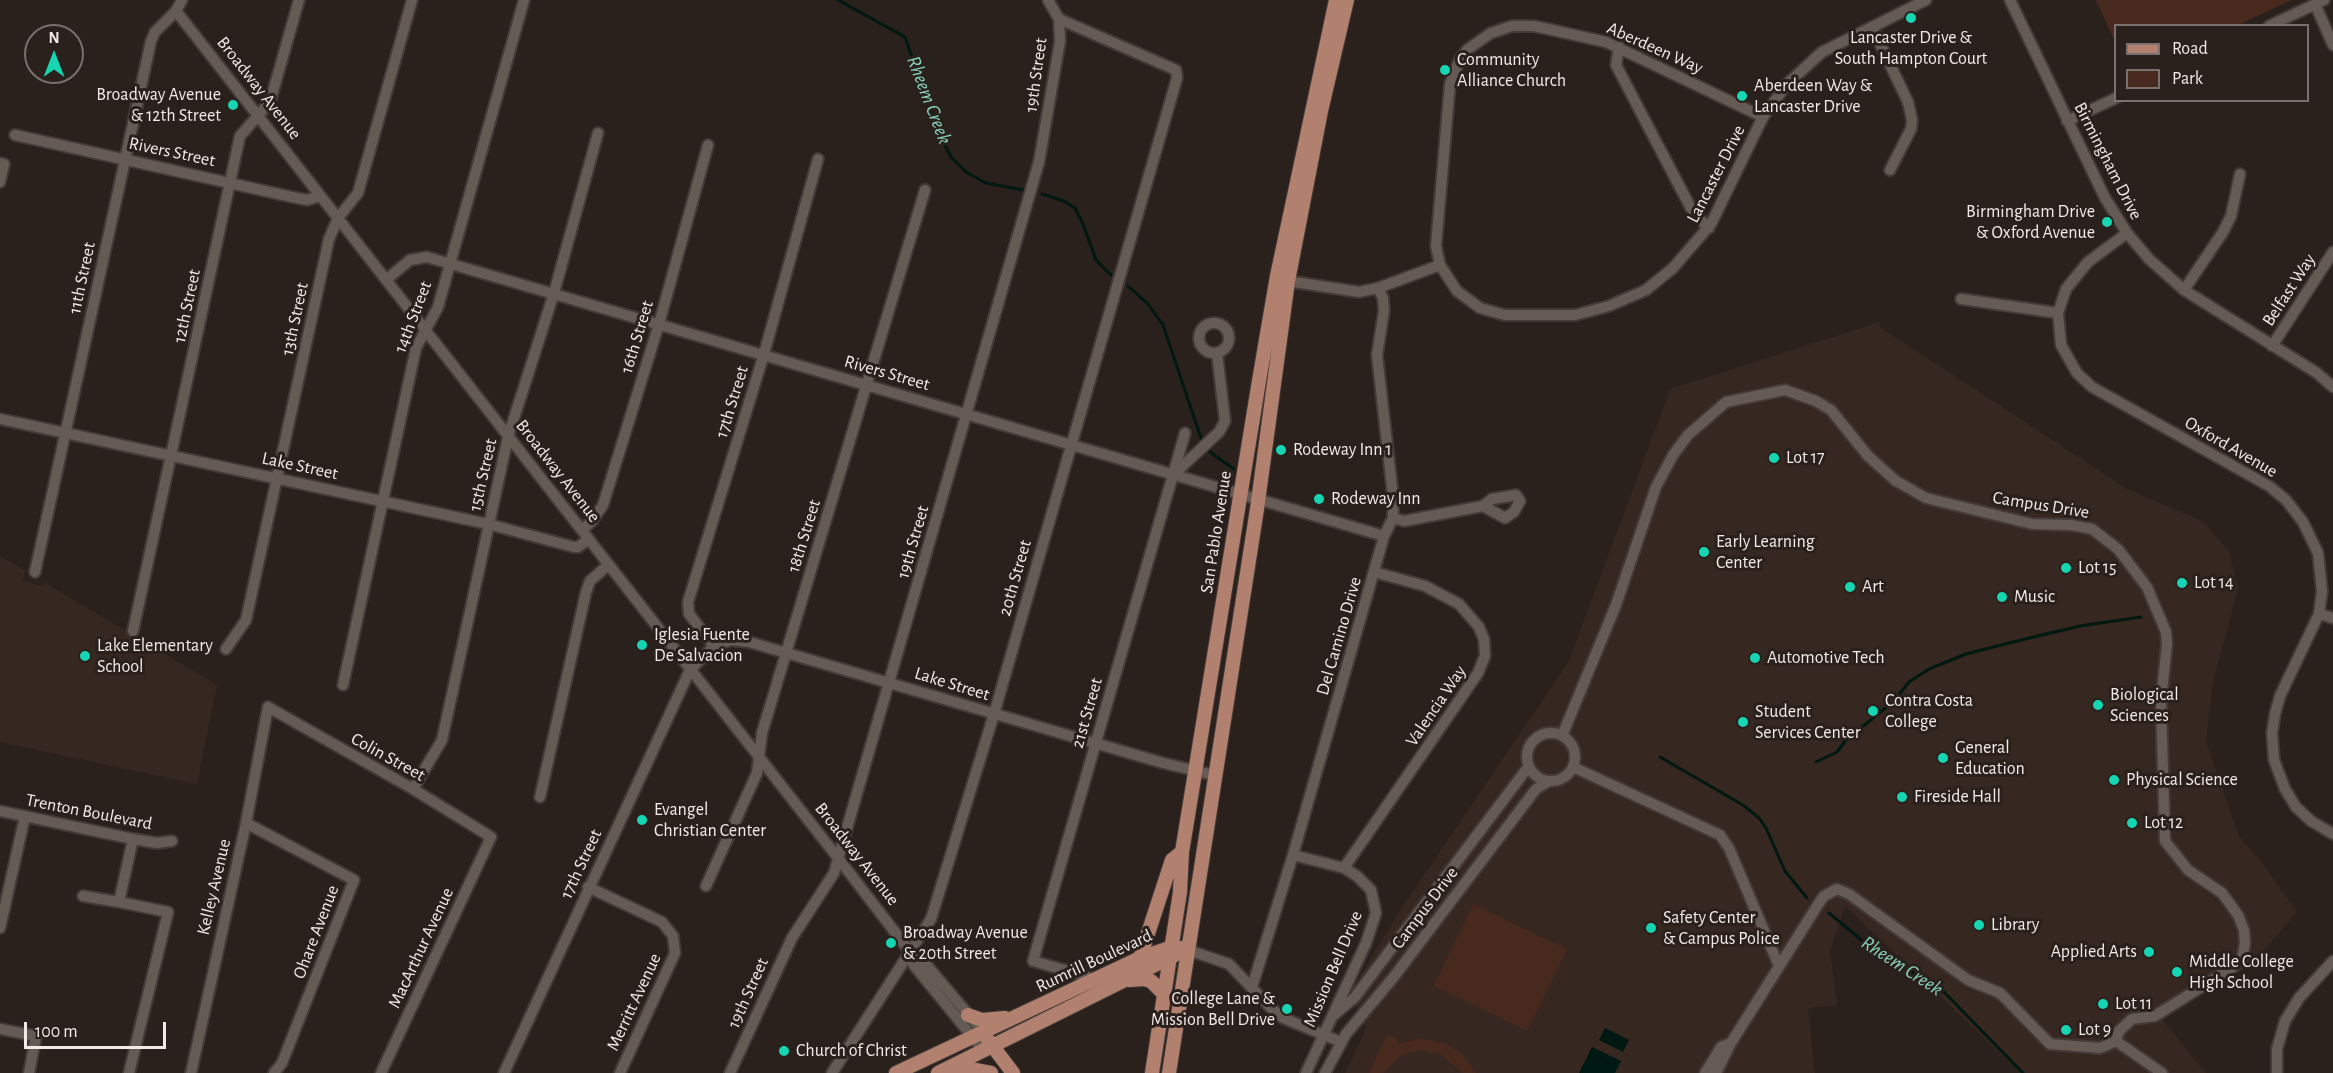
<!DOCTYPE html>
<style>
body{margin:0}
#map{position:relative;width:2333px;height:1073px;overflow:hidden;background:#2a201c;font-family:"Alegreya Sans",sans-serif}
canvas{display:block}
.legend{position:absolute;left:2114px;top:24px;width:195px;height:78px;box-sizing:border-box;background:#2a201c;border:2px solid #7a716e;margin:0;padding:8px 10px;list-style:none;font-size:18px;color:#f2eae8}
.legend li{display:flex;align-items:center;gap:12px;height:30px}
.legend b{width:30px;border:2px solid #7a716e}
.north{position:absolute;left:24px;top:24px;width:60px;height:60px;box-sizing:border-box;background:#2a201c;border:2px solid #7a716e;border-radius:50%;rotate:0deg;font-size:16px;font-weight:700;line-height:24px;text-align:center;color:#f2eae8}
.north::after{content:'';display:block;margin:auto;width:21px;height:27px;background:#15d5b3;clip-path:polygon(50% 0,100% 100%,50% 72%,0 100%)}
.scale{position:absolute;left:24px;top:1022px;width:142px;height:27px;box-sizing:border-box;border:3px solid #f2eae8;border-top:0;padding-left:8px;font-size:18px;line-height:21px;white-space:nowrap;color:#f2eae8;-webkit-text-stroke:4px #2a201c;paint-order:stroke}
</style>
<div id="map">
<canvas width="2333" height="1073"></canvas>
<ul class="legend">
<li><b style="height:8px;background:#b1806e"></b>Road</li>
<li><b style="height:16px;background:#47291d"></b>Park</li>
</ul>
<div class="north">N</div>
<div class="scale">100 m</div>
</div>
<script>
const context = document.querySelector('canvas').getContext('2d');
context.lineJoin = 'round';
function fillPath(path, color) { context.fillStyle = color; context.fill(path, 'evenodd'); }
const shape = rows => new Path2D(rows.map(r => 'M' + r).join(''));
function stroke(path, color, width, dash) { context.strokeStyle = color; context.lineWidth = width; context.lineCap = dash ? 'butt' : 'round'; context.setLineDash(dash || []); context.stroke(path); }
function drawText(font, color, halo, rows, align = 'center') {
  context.font = font + ' "Alegreya Sans",sans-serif'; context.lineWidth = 6; context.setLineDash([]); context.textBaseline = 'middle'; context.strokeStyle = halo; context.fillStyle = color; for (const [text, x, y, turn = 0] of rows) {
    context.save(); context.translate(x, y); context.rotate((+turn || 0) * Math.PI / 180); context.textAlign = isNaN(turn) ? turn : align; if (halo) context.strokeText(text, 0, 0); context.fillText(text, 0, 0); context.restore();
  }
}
const built = shape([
 [1880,322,1880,327,2127,489,2202,521,2229,551,2238,589,2213,682,2206,741,2239,836,2261,861,2297,912,2260,955,2163,1020,2206,1073,2021,1073,1845,906,1830,951,1837,1005,1808,1008,1815,1073,1345,1073,1366,1029,1349,994,1397,915,1569,661,1670,389],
 [0,556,25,571,23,581,43,586,44,582,217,685,197,784,0,742]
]);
const green = shape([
 [2096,0,2292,0,2238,25,2116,26,2115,42],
 [1473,904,1567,949,1527,1031,1434,986],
 [1387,1034,1398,1039,1397,1044,1421,1038,1447,1044,1462,1054,1476,1073,1462,1073,1442,1055,1421,1050,1400,1056,1383,1073,1369,1073]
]);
const water = shape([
 [1605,1028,1629,1040,1623,1052,1599,1040],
 [1592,1047,1621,1061,1615,1073,1579,1073]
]);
const stream = shape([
 [838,0,905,37,937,129,951,157,966,172,986,183,1023,190],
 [1042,194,1064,201,1075,208,1083,224,1096,260,1111,275],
 [1128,286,1148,304,1163,325,1201,438,1210,452,1234,469],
 [1660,757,1743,805,1759,818,1766,828,1785,871,1807,898],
 [1816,762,1837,752,1846,740,1893,702,1909,682,1929,669,1966,654,2013,642,2080,626,2141,617],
 [1829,913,1870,947,1942,990,2023,1073]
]);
const minor = shape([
 [2010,0,2105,198,2127,233,2149,259,2184,290,2317,373,2333,387],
 [2315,4,2333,45],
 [176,11,838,858,911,953,913,964,984,1051],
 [2269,26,2324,0],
 [1872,27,1908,102,1912,120,1911,129,1890,170],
 [1619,47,1616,65,1694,214,1709,228],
 [1763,117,1606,42,1534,26,1512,26,1491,33,1468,49,1460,59,1450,84,1436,246,1440,265,1457,291,1480,308,1505,315,1575,315,1609,306,1646,290,1673,268,1711,224,1763,117,1787,84,1822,52,1926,0],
 [2067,121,2116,98],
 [15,135,292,197,307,200,320,196],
 [0,163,4,164,0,182],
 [2127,233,2088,262,2066,289,2058,313,2061,345,2077,373,2092,387,2269,486,2286,500,2303,522,2318,553,2322,591,2319,614,2280,696,2275,714,2272,733,2274,760,2285,789,2296,807,2311,821,2333,834],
 [386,280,410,260,427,257,1384,536],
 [1288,281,1359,292,1378,288,1440,265],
 [2184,290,2223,232,2231,216,2240,174],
 [1961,299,2058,313],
 '1199 338a15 15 0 1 1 30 0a15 15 0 1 1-30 0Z',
 [2272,346,2333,252],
 [0,419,488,524,574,547,578,547,589,539],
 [1175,473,1219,432,1225,421,1217,353],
 [1393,518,1404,521,1483,506,1492,499,1516,495,1520,501,1514,512,1505,518,1483,506],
 [582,530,592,521,603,505,659,324,708,145],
 [35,572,151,41,155,32,176,11,182,0],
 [2319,614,2333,618],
 [133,631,240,136,270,102,299,0],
 [714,646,689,614,688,602,764,354,818,159],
 [226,649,246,620,329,239,338,218,358,193,412,0],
 [343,685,416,348,438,307,524,0],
 '1527 757a24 24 0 1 1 48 0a24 24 0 1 1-48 0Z',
 [1562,736,1616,605,1656,487,1673,455,1688,435,1726,402,1785,390,1816,401,1831,410,1868,456,1896,481,1926,498,2032,524,2071,525,2092,529,2118,549,2147,587,2166,632,2167,644,2161,701,2165,841,2188,870,2222,893,2238,915,2244,930,2245,943,2242,959,2233,967,2155,1016,2132,1019,2119,1031,2116,1041],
 [1573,767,1720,835,1729,848,1779,966],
 [413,789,442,740,508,437,554,293,598,133],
 [540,797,586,592,590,581,608,565],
 [0,811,133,839,157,843,172,841],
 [246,823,354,880,282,1063,274,1073],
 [1293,855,1344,868,1357,876,1371,890,1376,913,1366,943,1306,1073],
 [1344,868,1478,673,1485,656,1484,639,1479,627,1459,604,1425,586,1374,572],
 [706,886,757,773,762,733,925,190],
 [588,887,662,922,673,936,675,953,620,1073],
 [83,896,119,902,133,839],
 [119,902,168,912,129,1073],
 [0,928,25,816],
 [1188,950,1229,964,1273,1010,1283,1018,1341,1042],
 [911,953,918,955,984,1033],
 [1095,979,1033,961,1185,433],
 [1252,987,1293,855,1384,536,1393,518,1393,496,1377,355,1384,311,1383,298,1378,288],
 [1334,1015,1355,997,1529,766],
 [0,1029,36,1036,29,1073],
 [2116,1041,2162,1073],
 [191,1073,246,823,268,707,413,789,491,837,381,1073],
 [504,1073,690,670,714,646,731,640,749,642,1163,763,1214,775],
 [730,1073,792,938,834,873,1039,162,1060,41,1059,19,1048,0],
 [832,1073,931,919,994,714,1177,78,1176,70,1059,19],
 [1325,1073,1346,1034,1393,978,1536,789,1549,781],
 [1705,1073,1721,1047,1731,1043],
 [1716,1073,1731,1043,1819,903,1824,896,1837,889,1849,894,1968,980,2000,993,2050,1044,2100,1048,2116,1041],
 [2277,1073,2277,1049,2285,1021,2299,998,2333,961]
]);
const major = shape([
 [1140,958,1172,860,1182,852],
 [1129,980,1144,979,1151,981,1165,995],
 [968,1015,982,1020,1005,1018],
 [988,1040,1013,1073],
 [952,1070,970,1069,991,1073],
 [896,1073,1140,958,1172,947,1180,948],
 [938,1073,1175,955],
 [1152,1073,1180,892,1182,852,1259,381,1277,276,1336,0],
 [1169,1073,1257,509,1288,281,1321,111,1347,0]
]);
const markers = [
 [1911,18,6,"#15d5b3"],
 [1445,70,6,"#15d5b3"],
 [1742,96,6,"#15d5b3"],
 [233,105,6,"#15d5b3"],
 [2107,222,6,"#15d5b3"],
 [1281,450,6,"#15d5b3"],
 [1774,458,6,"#15d5b3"],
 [1319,499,6,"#15d5b3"],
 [1704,552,6,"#15d5b3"],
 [2066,568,6,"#15d5b3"],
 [2182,583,6,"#15d5b3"],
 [1850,587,6,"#15d5b3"],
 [2002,597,6,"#15d5b3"],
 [642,645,6,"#15d5b3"],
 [85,656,6,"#15d5b3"],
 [1755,658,6,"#15d5b3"],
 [2098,705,6,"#15d5b3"],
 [1873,711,6,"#15d5b3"],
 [1743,722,6,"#15d5b3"],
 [1943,758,6,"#15d5b3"],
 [2114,780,6,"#15d5b3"],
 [1902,797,6,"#15d5b3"],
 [642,820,6,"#15d5b3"],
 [2132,823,6,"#15d5b3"],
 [1979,925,6,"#15d5b3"],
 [1651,928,6,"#15d5b3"],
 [891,943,6,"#15d5b3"],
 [2149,952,6,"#15d5b3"],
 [2177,972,6,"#15d5b3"],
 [2103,1004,6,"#15d5b3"],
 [1287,1009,6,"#15d5b3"],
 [2066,1030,6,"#15d5b3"],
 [784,1051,6,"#15d5b3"]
];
const poiNames = [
 ["Lancaster Drive &",1911,38,"center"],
 ["South Hampton Court",1911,59,"center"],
 ["Community",1457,60],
 ["Alliance Church",1457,81],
 ["Aberdeen Way &",1754,86],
 ["Lancaster Drive",1754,107],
 ["Broadway Avenue",221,95,"right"],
 ["& 12th Street",221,116,"right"],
 ["Birmingham Drive",2095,212,"right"],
 ["& Oxford Avenue",2095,233,"right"],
 ["Rodeway Inn 1",1293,450],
 ["Lot 17",1786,458],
 ["Rodeway Inn",1331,499],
 ["Early Learning",1716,542],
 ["Center",1716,563],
 ["Lot 15",2078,568],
 ["Lot 14",2194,583],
 ["Art",1862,587],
 ["Music",2014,597],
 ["Iglesia Fuente",654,635],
 ["De Salvacion",654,656],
 ["Lake Elementary",97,646],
 ["School",97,667],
 ["Automotive Tech",1767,658],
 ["Biological",2110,695],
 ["Sciences",2110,716],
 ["Contra Costa",1885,701],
 ["College",1885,722],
 ["Student",1755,712],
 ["Services Center",1755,733],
 ["General",1955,748],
 ["Education",1955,769],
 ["Physical Science",2126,780],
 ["Fireside Hall",1914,797],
 ["Evangel",654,810],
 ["Christian Center",654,831],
 ["Lot 12",2144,823],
 ["Safety Center",1663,918],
 ["& Campus Police",1663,939],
 ["Library",1991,925],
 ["Broadway Avenue",903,933],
 ["& 20th Street",903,954],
 ["Applied Arts",2137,952,"right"],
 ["Middle College",2189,962],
 ["High School",2189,983],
 ["College Lane &",1275,999,"right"],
 ["Mission Bell Drive",1275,1020,"right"],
 ["Lot 11",2115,1004],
 ["Lot 9",2078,1030],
 ["Church of Christ",796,1051]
];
const streetNames = [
 ["Aberdeen Way",1655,48,24],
 ["19th Street",1036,75,-82],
 ["Broadway Avenue",259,88,52],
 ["Rivers Street",172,152,12],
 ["Birmingham Drive",2108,161,63],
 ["Lancaster Drive",1716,174,-63],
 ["11th Street",82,278,-78],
 ["Belfast Way",2289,290,-57],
 ["12th Street",187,306,-78],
 ["14th Street",413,317,-69],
 ["13th Street",295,319,-78],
 ["16th Street",637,337,-73],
 ["Rivers Street",887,373,16],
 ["17th Street",732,402,-73],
 ["Oxford Avenue",2231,447,30],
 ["Lake Street",300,466,12],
 ["Broadway Avenue",558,471,52],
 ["15th Street",483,475,-77],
 ["Campus Drive",2041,505,9],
 ["San Pablo Avenue",1216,532,-81],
 ["18th Street",804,536,-73],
 ["19th Street",913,542,-74],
 ["20th Street",1015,578,-74],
 ["Del Camino Drive",1339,636,-74],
 ["Lake Street",952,684,17],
 ["Valencia Way",1436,706,-56],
 ["21st Street",1087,713,-74],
 ["Colin Street",388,757,29],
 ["Trenton Boulevard",89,812,11],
 ["Broadway Avenue",857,854,52],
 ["17th Street",581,864,-65],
 ["Kelley Avenue",214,887,-77],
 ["Campus Drive",1425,908,-53],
 ["Ohare Avenue",316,932,-69],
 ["MacArthur Avenue",421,948,-65],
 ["Rumrill Boulevard",1094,961,-25],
 ["Mission Bell Drive",1333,969,-67],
 ["19th Street",748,993,-66],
 ["Merritt Avenue",634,1002,-65]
];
const waterNames = [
 ["Rheem Creek",929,100,69],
 ["Rheem Creek",1902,966,33]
];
fillPath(built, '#372721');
fillPath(green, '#47291d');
fillPath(water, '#001812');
stroke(stream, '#001812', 3);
stroke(minor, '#433a38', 14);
stroke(major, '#433a38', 16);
stroke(minor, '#665a55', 10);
stroke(major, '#b1806e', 14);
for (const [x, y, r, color] of markers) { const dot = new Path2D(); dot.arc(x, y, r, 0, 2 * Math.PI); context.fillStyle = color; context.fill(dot); stroke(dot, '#2a201c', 2); }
drawText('18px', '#f2eae8', '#2a201c', poiNames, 'left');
drawText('18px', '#f2eae8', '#2a201c', streetNames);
drawText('italic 20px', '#86d1bd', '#2a201c', waterNames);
</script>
